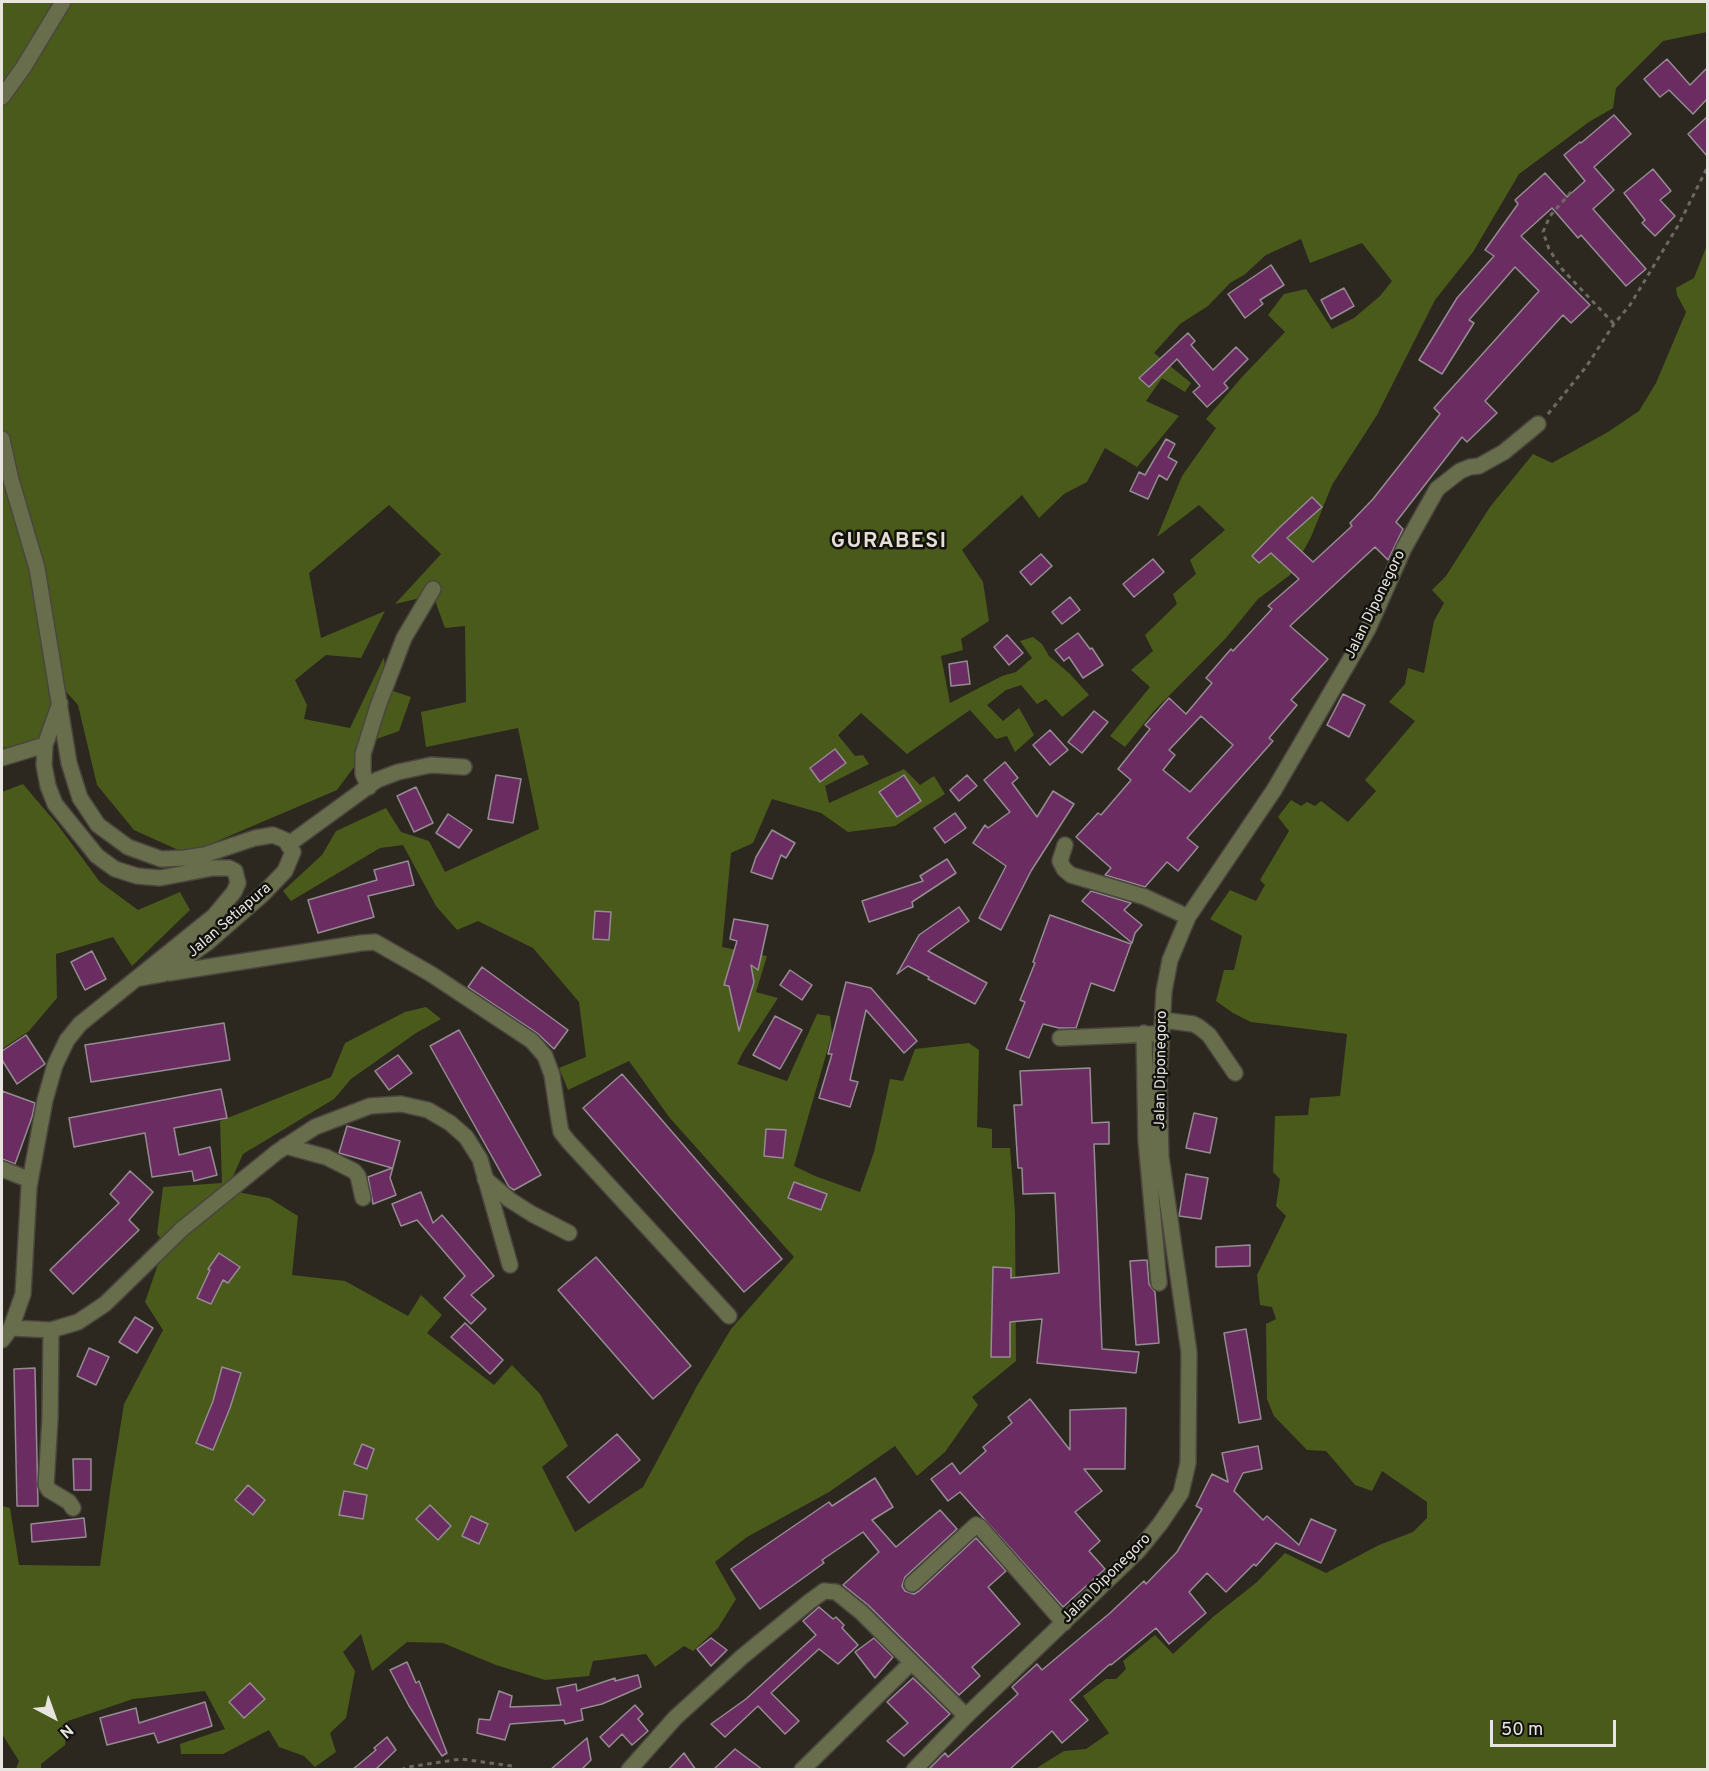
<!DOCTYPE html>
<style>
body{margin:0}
#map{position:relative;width:1709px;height:1771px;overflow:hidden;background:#2c2820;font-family:Overpass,sans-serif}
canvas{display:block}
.frame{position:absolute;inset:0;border:3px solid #e8e5e0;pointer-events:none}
.north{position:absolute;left:24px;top:1687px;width:60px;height:60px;-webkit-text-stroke:4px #13110d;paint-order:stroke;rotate:139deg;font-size:16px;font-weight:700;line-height:24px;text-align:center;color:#e8e5e0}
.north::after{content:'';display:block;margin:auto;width:21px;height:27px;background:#e8e5e0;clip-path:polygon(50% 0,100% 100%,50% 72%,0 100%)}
.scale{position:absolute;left:1490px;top:1720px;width:126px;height:27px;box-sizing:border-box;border:3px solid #e8e5e0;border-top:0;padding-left:8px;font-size:18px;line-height:21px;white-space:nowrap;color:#e8e5e0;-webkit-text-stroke:4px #13110d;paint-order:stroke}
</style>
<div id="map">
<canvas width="1709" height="1771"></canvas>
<div class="frame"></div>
<div class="north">N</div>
<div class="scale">50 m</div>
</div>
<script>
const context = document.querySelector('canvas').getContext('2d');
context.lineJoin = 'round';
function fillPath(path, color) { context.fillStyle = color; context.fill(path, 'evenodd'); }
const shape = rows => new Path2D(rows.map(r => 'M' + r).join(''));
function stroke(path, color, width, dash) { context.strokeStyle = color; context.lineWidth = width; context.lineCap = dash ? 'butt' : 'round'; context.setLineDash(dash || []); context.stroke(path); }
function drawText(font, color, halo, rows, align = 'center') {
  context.font = font + ' Overpass,sans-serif'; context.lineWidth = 5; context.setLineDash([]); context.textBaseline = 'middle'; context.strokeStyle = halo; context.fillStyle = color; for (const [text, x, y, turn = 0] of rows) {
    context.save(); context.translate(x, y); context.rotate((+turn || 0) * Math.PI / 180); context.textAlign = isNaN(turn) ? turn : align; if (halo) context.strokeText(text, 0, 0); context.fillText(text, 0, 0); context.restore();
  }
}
const forest = shape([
 [2,2,1707,2,1707,32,1663,41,1616,88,1613,108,1589,122,1519,174,1473,252,1435,300,1377,415,1332,485,1311,537,1290,575,1258,599,1226,638,1154,711,1125,747,1110,736,1150,687,1131,670,1153,651,1145,635,1177,604,1173,594,1196,574,1190,560,1225,530,1199,505,1157,537,1182,476,1216,428,1206,419,1242,377,1285,332,1268,315,1284,294,1306,289,1332,329,1354,318,1380,296,1392,281,1362,243,1310,263,1301,239,1266,255,1244,275,1230,283,1208,306,1180,324,1154,353,1191,383,1185,392,1162,378,1146,401,1179,416,1137,467,1105,448,1087,482,1064,494,1039,518,1022,495,962,550,983,582,989,621,961,639,963,650,941,656,950,703,1002,676,1016,672,1032,658,1020,641,1033,637,1042,644,1049,656,1070,674,1089,695,1062,717,1046,699,1037,704,1021,685,1006,690,987,705,1003,721,1019,708,1023,715,1034,735,1015,752,1007,736,996,739,970,710,907,754,861,713,838,735,855,756,863,755,869,764,825,786,829,803,904,769,920,785,934,776,945,794,895,826,848,832,821,813,772,799,753,843,731,853,722,947,767,956,756,992,778,998,743,1052,737,1064,787,1081,817,1014,830,1016,832,1034,794,1166,815,1176,860,1192,874,1152,890,1079,903,1081,915,1049,969,1043,979,1050,977,1127,992,1129,992,1148,1010,1148,1015,1213,1016,1361,972,1397,978,1405,945,1452,917,1476,895,1446,829,1492,747,1537,715,1562,736,1599,718,1628,693,1651,684,1646,655,1667,646,1654,593,1661,589,1676,545,1680,496,1665,443,1643,407,1642,372,1671,361,1634,343,1652,355,1671,346,1718,330,1733,336,1752,315,1767,304,1756,279,1747,269,1730,223,1754,181,1754,180,1744,225,1729,205,1691,133,1699,68,1721,65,1745,41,1764,41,1769,16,1769,19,1761,2,1734,2,1506,10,1508,19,1565,100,1566,111,1485,124,1404,163,1330,145,1302,165,1244,157,1234,163,1187,222,1183,220,1121,331,1077,345,1043,405,1012,426,1007,441,1019,416,1033,351,1079,334,1099,243,1154,227,1190,269,1198,298,1216,292,1275,345,1281,408,1316,421,1295,442,1315,427,1333,494,1385,512,1365,540,1394,568,1446,542,1467,575,1532,643,1487,697,1386,731,1329,794,1257,669,1117,629,1061,568,1090,559,1068,586,1057,579,1002,533,948,478,921,457,930,436,906,403,845,380,848,291,901,283,891,322,855,336,831,386,808,401,832,429,841,445,872,539,829,518,728,426,747,421,712,466,702,465,626,445,628,433,595,395,604,441,554,389,505,309,573,321,638,385,611,361,658,326,655,295,680,307,705,304,719,350,728,384,657,387,689,411,697,399,731,374,740,337,790,187,854,134,830,97,785,78,705,60,685,37,742,2,748],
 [1707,245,1707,1769,1035,1769,1064,1751,1086,1749,1109,1733,1083,1696,1106,1679,1116,1679,1126,1669,1123,1661,1155,1635,1173,1654,1213,1617,1257,1582,1285,1553,1326,1573,1379,1545,1413,1532,1427,1518,1427,1502,1382,1471,1372,1491,1355,1485,1326,1451,1307,1450,1274,1416,1267,1399,1266,1324,1276,1319,1272,1307,1260,1305,1257,1275,1286,1216,1276,1206,1280,1179,1273,1172,1275,1116,1308,1115,1310,1098,1340,1096,1347,1034,1251,1022,1233,1013,1216,1001,1224,970,1234,970,1242,936,1210,919,1230,890,1256,901,1265,885,1260,880,1289,831,1278,817,1291,800,1301,806,1307,802,1315,806,1321,801,1348,822,1376,791,1365,780,1415,721,1389,702,1405,684,1408,668,1424,673,1434,621,1444,603,1432,590,1446,576,1490,507,1533,454,1552,463,1608,432,1639,411,1656,383,1686,312,1677,295,1676,288,1694,278],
 [23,784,57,824,100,882,138,910,180,892,190,910,132,966,113,937,56,954,57,998,29,1031,2,1049,2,792]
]);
const building = shape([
 [1667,59,1690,85,1707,68,1707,99,1693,114,1669,90,1660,97,1644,79,1667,59],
 [1614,115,1631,134,1594,167,1614,190,1593,209,1646,269,1626,286,1581,235,1578,238,1552,208,1521,236,1590,305,1571,323,1563,315,1485,401,1497,413,1467,442,1462,437,1396,522,1403,529,1388,560,1375,547,1290,626,1328,659,1291,700,1297,705,1269,738,1273,741,1187,838,1198,847,1178,871,1167,862,1145,887,1105,875,1111,868,1076,837,1098,813,1101,815,1131,780,1118,769,1150,729,1145,725,1169,698,1186,714,1212,683,1206,678,1231,649,1233,651,1272,609,1268,606,1299,579,1271,553,1259,563,1252,556,1279,528,1312,497,1322,507,1287,538,1313,562,1352,526,1350,523,1373,499,1440,414,1434,408,1539,291,1515,267,1469,320,1474,323,1442,374,1419,360,1457,298,1494,256,1485,250,1518,204,1515,200,1545,173,1567,197,1585,181,1564,155,1580,142,1581,143,1614,115],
 [1201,716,1233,745,1190,792,1163,770,1175,755,1169,750,1201,716],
 [1707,117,1707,156,1688,134,1707,117],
 [1653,169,1671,191,1660,200,1675,216,1655,236,1642,223,1645,220,1624,193,1653,169],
 [1271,265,1284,285,1260,300,1263,304,1245,318,1228,294,1271,265],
 [1344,288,1354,306,1331,319,1321,300,1344,288],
 [1188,333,1195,341,1191,345,1213,370,1236,347,1248,359,1224,383,1228,388,1207,407,1193,392,1200,386,1177,359,1149,387,1139,378,1188,333],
 [1166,439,1175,444,1168,457,1177,462,1167,480,1159,475,1148,499,1130,491,1139,472,1145,475,1166,439],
 [1041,554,1052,566,1031,585,1020,572,1041,554],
 [1153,559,1164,572,1134,597,1123,584,1153,559],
 [1070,597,1080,610,1062,624,1052,612,1070,597],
 [1078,633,1090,649,1092,648,1103,665,1083,678,1069,657,1064,661,1055,650,1078,633],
 [1007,635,1023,653,1009,665,994,647,1007,635],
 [967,661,970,684,951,686,949,664,967,661],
 [1343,694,1365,705,1349,737,1327,725,1343,694],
 [1094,711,1108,722,1082,753,1068,742,1094,711],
 [1050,730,1068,750,1050,765,1033,745,1050,730],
 [835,749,846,763,820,782,810,768,835,749],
 [1005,762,1018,778,1012,783,1037,817,1053,791,1074,804,1031,871,1001,930,979,918,1006,866,973,843,985,825,988,828,1010,812,984,780,1005,762],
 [496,775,521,779,513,823,488,819,496,775],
 [904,775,921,801,897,817,879,792,904,775],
 [967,775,977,786,959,801,950,790,967,775],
 [416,787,433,823,414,832,397,796,416,787],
 [955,813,966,828,945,843,934,828,955,813],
 [448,814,472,830,459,848,436,833,448,814],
 [772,830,795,843,786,858,781,855,772,879,751,872,756,857,772,830],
 [947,859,956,873,912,902,913,907,869,922,862,901,923,881,920,876,947,859],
 [408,861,414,885,368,896,374,917,318,933,308,900,377,880,374,870,408,861],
 [1091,891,1131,903,1124,910,1142,925,1135,933,1132,943,1082,901,1091,891],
 [959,907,969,921,928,951,987,983,975,1004,928,979,929,977,908,966,897,974,919,935,959,907],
 [595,911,611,912,609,940,593,939,595,911],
 [1050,915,1131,944,1114,991,1091,983,1076,1028,1059,1028,1043,1024,1029,1058,1006,1049,1025,1002,1020,1000,1035,963,1033,962,1050,915],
 [734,919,768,925,758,970,751,965,754,982,739,1031,729,986,724,985,737,941,730,939,734,919],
 [92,951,106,979,85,990,71,962,92,951],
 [482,967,568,1030,554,1049,537,1033,468,987,482,967],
 [790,970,812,985,802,1000,780,985,790,970],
 [846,982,871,988,917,1041,904,1053,866,1010,850,1080,858,1082,850,1107,819,1098,832,1054,828,1054,846,982],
 [775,1016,802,1030,780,1069,753,1055,775,1016],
 [224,1023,230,1060,91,1082,85,1045,224,1023],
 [459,1030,541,1175,514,1190,509,1187,430,1046,459,1030],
 [26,1035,45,1064,17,1084,2,1060,2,1051,26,1035],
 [398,1055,412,1073,389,1090,375,1071,398,1055],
 [1090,1068,1092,1123,1109,1122,1109,1144,1094,1144,1102,1349,1139,1352,1136,1373,1037,1363,1042,1319,1010,1322,1010,1357,991,1357,993,1267,1011,1268,1011,1278,1059,1273,1055,1193,1023,1194,1022,1168,1018,1168,1014,1105,1022,1105,1020,1071,1090,1068],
 [622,1074,782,1259,744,1292,583,1108,622,1074],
 [221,1089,227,1118,174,1128,179,1155,210,1147,217,1175,194,1181,192,1171,152,1177,145,1133,74,1147,69,1118,221,1089],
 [2,1091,35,1103,32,1117,15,1164,2,1159,2,1091],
 [1194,1113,1217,1118,1210,1153,1186,1148,1194,1113],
 [347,1126,400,1141,390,1178,396,1195,373,1204,368,1177,392,1168,339,1153,347,1126],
 [766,1129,786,1130,783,1158,764,1156,766,1129],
 [130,1171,153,1192,129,1220,139,1230,73,1294,50,1270,119,1203,110,1194,130,1171],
 [1186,1174,1208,1178,1201,1219,1179,1216,1186,1174],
 [794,1182,827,1194,821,1210,788,1198,794,1182],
 [421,1192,433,1223,442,1215,494,1276,471,1295,486,1309,471,1324,444,1298,465,1276,417,1220,401,1226,392,1204,421,1192],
 [1250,1245,1250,1266,1216,1267,1216,1247,1250,1245],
 [219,1253,240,1267,228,1283,223,1280,211,1304,197,1298,210,1270,208,1269,219,1253],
 [596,1257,691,1366,653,1399,558,1290,596,1257],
 [1147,1260,1149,1284,1155,1292,1159,1343,1136,1345,1130,1261,1147,1260],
 [135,1317,153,1328,137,1353,119,1342,135,1317],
 [465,1323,503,1360,490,1374,451,1337,465,1323],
 [1246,1329,1261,1419,1239,1423,1224,1333,1246,1329],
 [89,1348,109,1357,96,1385,77,1376,89,1348],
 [222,1367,241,1373,230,1408,213,1450,196,1443,213,1401,222,1367],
 [35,1368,38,1506,17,1506,14,1369,35,1368],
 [1030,1399,1070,1450,1070,1410,1126,1408,1125,1469,1084,1469,1102,1491,1075,1512,1100,1541,1089,1551,1105,1569,1063,1607,960,1492,948,1501,931,1479,952,1463,960,1474,986,1451,983,1447,1012,1423,1008,1417,1030,1399],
 [617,1434,640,1460,589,1503,567,1477,617,1434],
 [362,1444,374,1449,367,1469,354,1464,362,1444],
 [1258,1446,1262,1469,1243,1473,1234,1491,1263,1520,1267,1516,1299,1545,1311,1519,1336,1530,1321,1563,1276,1543,1256,1566,1254,1564,1226,1592,1207,1573,1189,1592,1206,1613,1169,1644,1156,1628,1111,1665,1110,1664,1070,1700,1088,1720,1062,1743,1052,1731,1009,1770,928,1770,945,1753,948,1757,1018,1694,1012,1687,1037,1664,1042,1670,1110,1613,1144,1581,1146,1584,1177,1552,1202,1509,1196,1506,1212,1474,1228,1482,1222,1453,1258,1446],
 [73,1459,91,1459,91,1490,74,1490,73,1459],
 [875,1478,893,1507,872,1520,896,1547,940,1510,957,1529,905,1577,902,1586,905,1591,914,1594,919,1591,976,1538,1006,1571,988,1587,1020,1624,972,1667,980,1676,959,1695,868,1605,843,1585,879,1552,863,1532,822,1560,824,1563,760,1609,731,1569,829,1502,832,1506,875,1478],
 [248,1485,265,1500,253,1515,235,1500,248,1485],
 [344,1491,367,1495,363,1519,339,1515,344,1491],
 [430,1505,451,1526,438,1540,416,1519,430,1505],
 [471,1516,488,1524,479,1544,462,1536,471,1516],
 [84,1518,86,1537,32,1542,31,1524,84,1518],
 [819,1607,833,1619,836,1617,844,1625,842,1628,858,1645,838,1664,819,1649,771,1693,799,1721,785,1734,758,1706,725,1737,711,1724,746,1699,816,1635,803,1621,819,1607],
 [711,1638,727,1650,711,1666,697,1649,711,1638],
 [874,1638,893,1657,875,1678,855,1652,874,1638],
 [407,1662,416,1683,419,1681,447,1753,442,1756,409,1706,390,1670,407,1662],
 [638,1675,641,1687,602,1704,581,1709,583,1720,565,1724,564,1720,510,1724,505,1740,477,1733,479,1719,490,1720,499,1691,512,1696,510,1707,561,1705,557,1688,576,1684,577,1691,615,1678,615,1681,638,1675],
 [913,1678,950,1714,904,1756,887,1741,908,1723,887,1702,913,1678],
 [250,1683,265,1699,244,1718,229,1702,250,1683],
 [205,1702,212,1726,158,1743,154,1733,107,1745,100,1718,136,1708,139,1723,205,1702],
 [635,1705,643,1714,638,1719,648,1731,632,1745,622,1734,609,1747,600,1737,635,1705],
 [387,1737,396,1750,375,1770,352,1770,376,1750,374,1748,387,1737],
 [587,1738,591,1760,581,1770,550,1770,587,1738],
 [735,1749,763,1770,713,1770,735,1749],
 [684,1753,696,1770,668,1770,684,1753]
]);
const path = shape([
 [1571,192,1550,216,1543,232,1549,249,1561,268,1614,324],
 [1548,414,1586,367,1614,324,1630,305,1679,224,1708,166],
 [401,1770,408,1767,461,1759,512,1766,516,1770]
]);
const minor = shape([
 [2,97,23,68,63,2],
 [2,439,11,480,37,568,69,763,80,798,98,825,128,847,161,859,185,858,204,855,255,838,273,835,285,840,293,852,285,871,263,894,207,943,163,974,136,979],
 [2,758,45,745],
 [369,787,363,774,363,754,378,706,404,638,433,589],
 [289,844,377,780,398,772,431,765,464,767],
 [1065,845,1060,861,1064,869,1071,875,1145,897,1188,917],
 [169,973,361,943,375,942,431,974,532,1041,545,1056,552,1075,559,1121,561,1132,568,1141,729,1316],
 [1163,1020,1193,1024,1199,1027,1209,1035,1235,1073],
 [1144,1033,1146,1141,1159,1283],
 [1060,1038,1153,1034],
 [285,1146,326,1157,354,1171,358,1176,363,1198],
 [2,1169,30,1180],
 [485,1179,510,1200,532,1214,569,1233],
 [11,1328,51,1330,78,1322,105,1304,182,1229,277,1152,315,1127,370,1106,401,1104,428,1110,450,1123,466,1137,480,1159,510,1265],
 [51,1330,50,1419,46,1485,49,1490,69,1502,73,1508],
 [2,1340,11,1328,23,1294,29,1187,45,1100,55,1065,67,1040,80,1024,214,916,234,892,238,883,235,871,229,868,213,868,160,878,137,876,115,869,97,856,55,804,48,786,44,765,45,745,60,703],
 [912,1584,976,1525,980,1527,1064,1623],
 [629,1770,675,1718,743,1656,809,1602,824,1591,836,1592,861,1612,966,1716],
 [802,1770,911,1663],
 [914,1770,966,1716,1138,1551,1160,1524,1181,1493,1188,1463,1189,1352,1161,1157,1159,1083,1164,991,1170,960,1188,917,1274,790,1368,629,1404,548,1437,489,1460,471,1470,467,1479,466,1504,452,1538,424]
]);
const streetNames = [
 ["Jalan Diponegoro",1376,605,-64],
 ["Jalan Setiapura",230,921,-41],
 ["Jalan Diponegoro",1162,1070,-89],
 ["Jalan Diponegoro",1107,1579,-45]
];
const districtNames = [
 ["GURABESI",889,543]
];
fillPath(forest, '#495a1b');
fillPath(building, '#6b2d61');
stroke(building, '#958c93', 1.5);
stroke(minor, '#4a463f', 18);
stroke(path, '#6d6962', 3, [4.5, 4.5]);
stroke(minor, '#686d4c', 15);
drawText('15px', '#e8e5e0', '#13110d', streetNames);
context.letterSpacing = '1.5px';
drawText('bold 21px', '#e5dfd6', '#13110d', districtNames);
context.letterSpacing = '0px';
</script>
